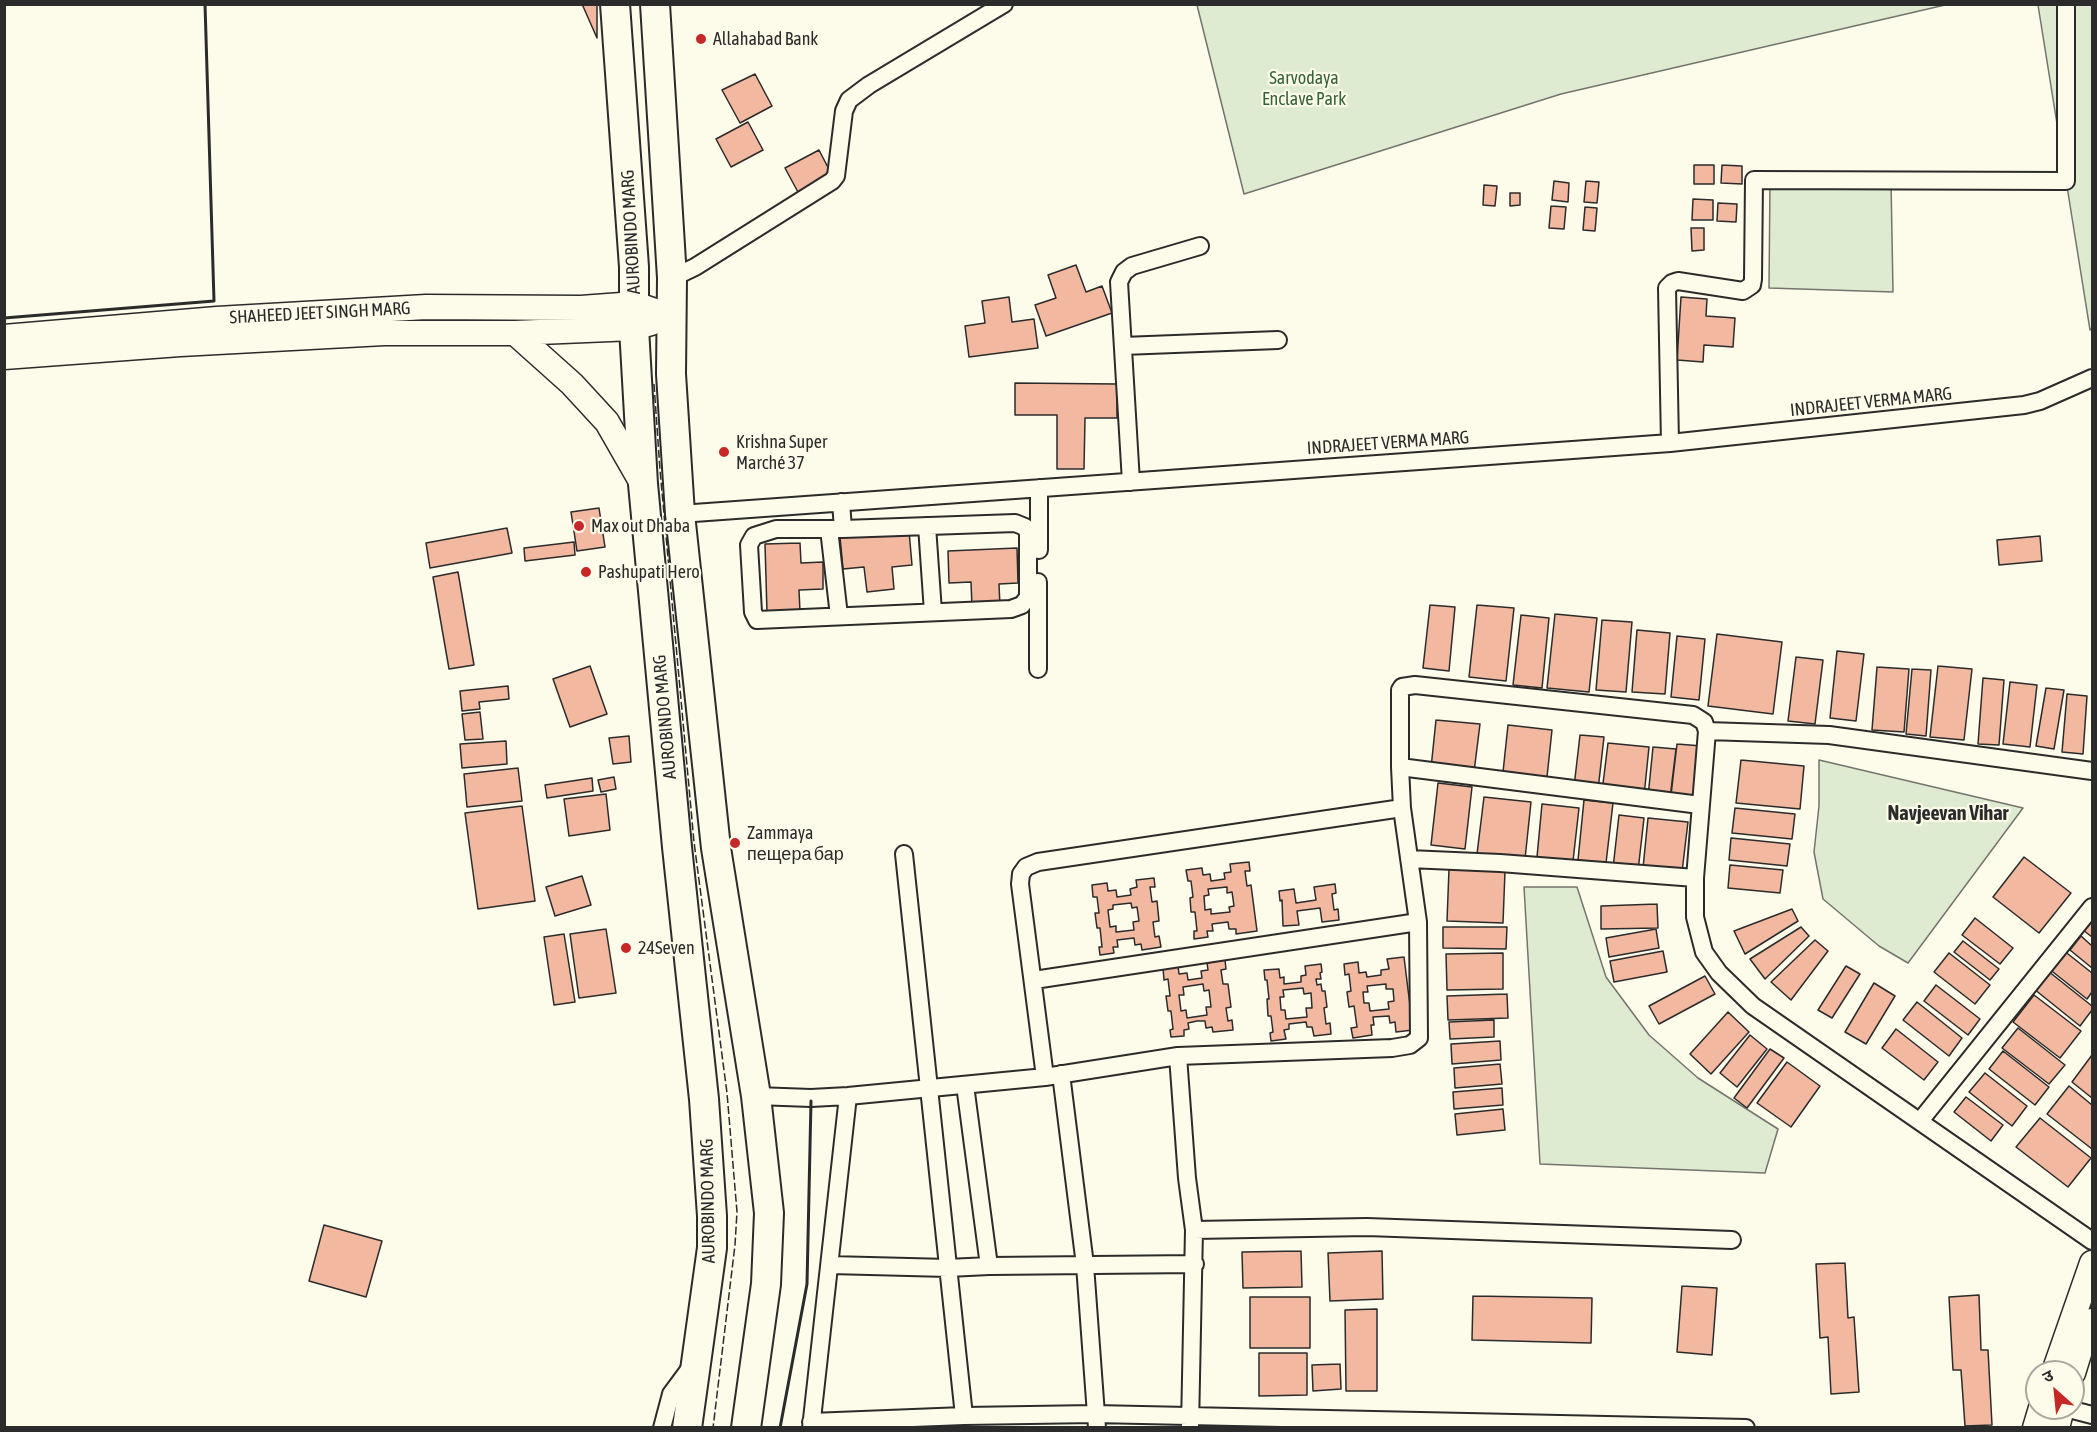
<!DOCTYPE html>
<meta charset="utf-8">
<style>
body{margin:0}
#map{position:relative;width:2097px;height:1432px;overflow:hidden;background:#fdfbea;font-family:"Asap Condensed","Noto Sans Devanagari",sans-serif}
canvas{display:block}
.frame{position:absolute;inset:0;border:6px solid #2b2b2b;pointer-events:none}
.north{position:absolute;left:2025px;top:1360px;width:60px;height:60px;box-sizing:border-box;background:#fdfbea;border:2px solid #a9a89e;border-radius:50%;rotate:333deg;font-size:16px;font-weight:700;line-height:24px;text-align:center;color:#2b2b2b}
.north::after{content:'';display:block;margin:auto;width:21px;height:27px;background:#c62828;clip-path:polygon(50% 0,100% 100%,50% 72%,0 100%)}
</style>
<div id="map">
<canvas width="2097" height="1432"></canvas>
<div class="frame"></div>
<div class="north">उ</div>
</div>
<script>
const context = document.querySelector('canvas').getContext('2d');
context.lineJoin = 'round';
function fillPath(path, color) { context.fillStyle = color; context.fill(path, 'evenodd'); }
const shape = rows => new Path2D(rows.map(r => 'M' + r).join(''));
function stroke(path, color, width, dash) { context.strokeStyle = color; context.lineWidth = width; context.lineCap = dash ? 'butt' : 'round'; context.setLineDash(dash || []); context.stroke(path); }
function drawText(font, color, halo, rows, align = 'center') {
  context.font = font + ' "Asap Condensed",sans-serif'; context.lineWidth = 4.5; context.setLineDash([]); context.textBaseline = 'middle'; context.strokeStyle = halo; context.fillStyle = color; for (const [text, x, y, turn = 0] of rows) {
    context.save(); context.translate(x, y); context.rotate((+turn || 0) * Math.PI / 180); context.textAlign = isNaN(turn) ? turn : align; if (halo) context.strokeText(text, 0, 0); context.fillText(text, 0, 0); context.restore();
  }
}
const green = shape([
 [1197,5,1197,4,1945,5,1561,94,1244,194,1197,5],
 [2038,5,2092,5,2092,328,2090,330,2038,5],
 [1770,181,1891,181,1893,292,1769,288,1770,181],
 [1819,760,2023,808,1908,963,1879,946,1823,899,1814,852,1819,806,1819,760],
 [1524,887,1577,887,1606,977,1649,1035,1698,1078,1778,1129,1765,1173,1540,1164,1524,887]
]);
const building = shape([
 [582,4,597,4,597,38,582,4],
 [755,74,772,106,740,123,722,90,755,74],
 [748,122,763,150,731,167,716,139,748,122],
 [819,150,833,177,799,194,785,168,819,150],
 [1694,165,1714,165,1714,184,1694,184,1694,165],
 [1722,165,1742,166,1742,184,1721,183,1722,165],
 [1554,181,1569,183,1568,202,1552,200,1554,181],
 [1586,181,1599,182,1597,203,1584,202,1586,181],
 [1484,185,1497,186,1495,206,1483,205,1484,185],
 [1510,193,1520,193,1520,205,1510,206,1510,193],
 [1693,199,1713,200,1713,220,1692,220,1693,199],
 [1718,203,1737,204,1736,222,1717,221,1718,203],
 [1551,206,1566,207,1564,229,1549,228,1551,206],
 [1585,207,1597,208,1595,231,1583,230,1585,207],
 [1691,228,1704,228,1704,250,1692,251,1691,228],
 [1076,265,1086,292,1102,286,1112,313,1046,336,1035,305,1056,298,1048,275,1076,265],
 [1009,297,1012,322,1034,319,1038,348,969,357,965,326,985,323,982,301,1009,297],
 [1681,297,1707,299,1706,316,1735,318,1733,347,1704,345,1703,362,1677,360,1681,297],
 [1015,383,1117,384,1117,418,1085,418,1084,469,1057,469,1057,415,1015,415,1015,383],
 [599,508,605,547,577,551,571,512,599,508],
 [507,528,512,553,430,568,426,543,507,528],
 [909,531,912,565,892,567,894,589,867,592,864,567,843,569,840,537,909,531],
 [2040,536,2042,561,1999,565,1997,540,2040,536],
 [574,542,575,555,525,561,524,548,574,542],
 [800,543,801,563,823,562,823,589,799,590,800,612,767,613,765,544,800,543],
 [1017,548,1018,583,999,584,1000,606,972,607,971,582,949,583,948,551,1017,548],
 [458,572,474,665,449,669,433,577,458,572],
 [1430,605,1455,607,1449,671,1423,668,1430,605],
 [1477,605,1514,608,1506,681,1469,677,1477,605],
 [1555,614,1597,618,1589,692,1547,688,1555,614],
 [1521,615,1549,618,1542,688,1513,685,1521,615],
 [1602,620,1632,622,1626,692,1596,690,1602,620],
 [1637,630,1670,633,1665,694,1632,692,1637,630],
 [1717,634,1782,642,1773,714,1708,706,1717,634],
 [1677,636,1705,639,1699,700,1671,697,1677,636],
 [1837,651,1864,654,1856,721,1830,718,1837,651],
 [1796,657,1823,660,1815,724,1788,721,1796,657],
 [590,666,607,714,570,727,553,679,590,666],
 [1938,666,1972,669,1964,740,1930,737,1938,666],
 [1877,667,1909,669,1904,732,1872,730,1877,667],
 [1912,669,1931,670,1926,736,1906,734,1912,669],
 [1983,678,2004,680,1999,745,1978,744,1983,678],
 [2010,682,2037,685,2030,747,2003,744,2010,682],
 [508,686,509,699,479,702,480,709,462,711,460,691,508,686],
 [2046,688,2064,690,2054,749,2036,746,2046,688],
 [2067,694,2087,696,2083,754,2062,752,2067,694],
 [480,712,483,739,465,740,462,714,480,712],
 [1436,720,1480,724,1474,772,1431,768,1436,720],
 [1508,725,1552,730,1547,777,1503,772,1508,725],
 [1580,735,1604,737,1598,790,1574,787,1580,735],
 [629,736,631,762,613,764,609,738,629,736],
 [506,741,507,764,462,768,460,744,506,741],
 [1608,743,1649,747,1644,796,1602,792,1608,743],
 [1677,744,1702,746,1696,797,1671,795,1677,744],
 [1653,747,1676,749,1670,798,1648,797,1653,747],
 [1741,760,1804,766,1800,809,1736,803,1741,760],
 [518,768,522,801,467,807,464,774,518,768],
 [614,777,616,789,601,792,598,780,614,777],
 [592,778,593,791,547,798,545,785,592,778],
 [1438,783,1472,787,1465,849,1431,845,1438,783],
 [606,794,610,830,569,836,564,799,606,794],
 [1484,797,1531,802,1525,859,1477,854,1484,797],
 [1584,800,1613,803,1606,863,1578,860,1584,800],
 [1542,804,1579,808,1573,861,1537,857,1542,804],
 [522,806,535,901,478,909,465,813,522,806],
 [1735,808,1795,814,1792,839,1732,833,1735,808],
 [1619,815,1644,818,1638,871,1613,868,1619,815],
 [1648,818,1688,822,1682,872,1643,868,1648,818],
 [1731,838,1790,844,1787,866,1729,860,1731,838],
 [2024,857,2071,893,2039,933,1993,897,2024,857],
 [1249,862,1250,871,1245,871,1247,886,1251,885,1257,931,1236,934,1236,929,1229,929,1228,922,1212,924,1213,931,1207,931,1208,937,1194,939,1194,931,1197,931,1195,912,1191,912,1190,898,1193,897,1191,881,1188,881,1186,870,1202,868,1203,875,1210,874,1211,881,1225,879,1224,873,1231,872,1230,864,1249,862],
 [1227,887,1227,893,1232,892,1234,906,1229,907,1230,912,1211,914,1211,909,1205,910,1204,896,1209,895,1208,889,1227,887],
 [1730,865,1783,870,1780,893,1728,888,1730,865],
 [1449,869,1505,871,1503,923,1447,921,1449,869],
 [582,876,591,905,555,916,546,887,582,876],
 [1154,878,1155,887,1150,887,1152,902,1157,901,1159,921,1153,922,1155,937,1159,936,1161,947,1142,950,1141,944,1135,945,1134,938,1117,940,1118,947,1113,947,1114,953,1100,955,1099,947,1102,947,1100,928,1097,928,1095,913,1099,913,1097,897,1093,897,1092,885,1107,883,1108,891,1116,890,1117,897,1131,895,1130,889,1137,887,1136,880,1154,878],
 [1131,903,1132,908,1137,907,1139,921,1133,922,1134,930,1116,932,1116,926,1110,927,1108,910,1113,909,1113,905,1131,903],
 [1335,884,1336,893,1332,894,1334,910,1338,909,1339,920,1322,922,1320,908,1297,911,1299,925,1283,926,1282,900,1280,901,1279,891,1294,889,1296,903,1316,900,1314,887,1335,884],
 [1657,904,1658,928,1601,929,1601,906,1657,904],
 [1792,909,1798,921,1745,954,1734,931,1792,909],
 [1975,918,2013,948,2000,964,1962,935,1975,918],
 [2092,919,2092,937,2083,930,2092,919],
 [1443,927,1507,927,1506,949,1443,948,1443,927],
 [1801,927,1809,936,1765,979,1750,959,1801,927],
 [606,929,616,993,579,998,570,934,606,929],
 [1656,929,1659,948,1609,957,1606,938,1656,929],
 [564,934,575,1002,554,1005,544,937,564,934],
 [2081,936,2092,946,2092,968,2070,950,2081,936],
 [1815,940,1828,951,1791,1000,1771,982,1815,940],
 [1963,941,1999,969,1990,980,1954,952,1963,941],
 [2063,950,2092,973,2092,992,2087,999,2048,968,2063,950],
 [1663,951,1667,972,1614,982,1610,961,1663,951],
 [1503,953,1503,989,1447,990,1446,954,1503,953],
 [1949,953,1990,985,1975,1004,1934,972,1949,953],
 [1404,957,1413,1030,1396,1032,1395,1022,1390,1023,1389,1016,1373,1017,1374,1025,1371,1025,1372,1035,1353,1038,1351,1028,1357,1027,1354,1006,1349,1007,1347,992,1351,991,1349,974,1345,975,1344,964,1358,962,1359,973,1366,972,1367,977,1381,975,1381,970,1389,969,1387,959,1404,957],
 [1386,984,1386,989,1393,989,1394,1001,1388,1002,1389,1009,1370,1011,1369,1003,1364,1003,1363,992,1368,992,1367,986,1386,984],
 [1225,960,1226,969,1221,970,1223,984,1228,984,1231,1007,1226,1008,1228,1021,1232,1020,1233,1030,1213,1032,1212,1027,1206,1028,1205,1021,1197,1021,1188,1023,1189,1029,1184,1030,1184,1036,1171,1037,1170,1030,1173,1029,1171,1011,1168,1011,1166,996,1170,996,1168,979,1164,980,1163,968,1178,966,1179,974,1187,973,1188,980,1202,978,1201,971,1208,970,1207,963,1225,960],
 [1203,984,1204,991,1209,990,1211,1007,1206,1007,1207,1015,1187,1018,1186,1010,1181,1011,1179,995,1184,995,1183,987,1203,984],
 [1321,964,1322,972,1320,973,1321,979,1316,979,1317,985,1321,984,1322,991,1325,991,1327,1007,1324,1008,1326,1024,1330,1023,1331,1034,1314,1036,1312,1027,1307,1027,1306,1022,1289,1024,1289,1029,1284,1030,1286,1039,1271,1041,1270,1033,1273,1032,1271,1016,1268,1016,1267,999,1269,999,1267,980,1265,980,1264,970,1279,969,1280,978,1284,977,1284,984,1301,982,1301,976,1306,975,1305,966,1321,964],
 [1303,988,1304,994,1311,993,1312,1008,1306,1008,1307,1017,1286,1019,1285,1010,1281,1010,1280,997,1284,997,1283,990,1303,988],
 [1846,966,1860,974,1832,1018,1818,1010,1846,966],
 [2048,971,2092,1006,2092,1010,2080,1026,2034,989,2048,971],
 [1705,976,1715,994,1659,1024,1649,1006,1705,976],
 [1874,983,1895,996,1866,1044,1845,1032,1874,983],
 [1936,985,1980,1019,1968,1035,1924,1001,1936,985],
 [1507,994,1508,1018,1448,1020,1447,996,1507,994],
 [2034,995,2081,1031,2060,1058,2013,1022,2034,995],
 [1917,1002,1962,1038,1949,1056,1903,1020,1917,1002],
 [1728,1012,1749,1032,1711,1074,1690,1054,1728,1012],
 [1494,1020,1494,1037,1450,1039,1449,1022,1494,1020],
 [2018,1028,2065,1065,2049,1084,2002,1048,2018,1028],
 [1896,1029,1938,1062,1924,1080,1882,1048,1896,1029],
 [1750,1035,1767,1049,1737,1087,1720,1073,1750,1035],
 [1500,1041,1501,1060,1452,1064,1451,1044,1500,1041],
 [1770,1049,1784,1058,1747,1108,1734,1098,1770,1049],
 [2003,1051,2049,1087,2035,1105,1989,1069,2003,1051],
 [2092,1055,2092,1098,2072,1082,2092,1055],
 [1787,1062,1820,1086,1791,1127,1757,1103,1787,1062],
 [1500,1064,1502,1084,1455,1088,1454,1068,1500,1064],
 [1985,1073,2027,1106,2012,1126,1969,1092,1985,1073],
 [2069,1086,2092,1105,2092,1149,2047,1114,2069,1086],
 [1502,1088,1503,1105,1454,1109,1453,1092,1502,1088],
 [1966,1097,2003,1125,1991,1141,1954,1112,1966,1097],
 [1503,1109,1505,1130,1457,1135,1455,1114,1503,1109],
 [2040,1118,2091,1158,2068,1187,2016,1147,2040,1118],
 [324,1225,382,1241,366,1297,309,1281,324,1225],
 [1301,1251,1302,1287,1243,1288,1242,1252,1301,1251],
 [1382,1251,1383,1299,1330,1301,1328,1253,1382,1251],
 [1845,1263,1848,1318,1854,1317,1859,1392,1831,1394,1828,1337,1820,1338,1816,1264,1845,1263],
 [1682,1286,1717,1288,1712,1355,1677,1352,1682,1286],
 [1979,1295,1981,1350,1988,1350,1992,1425,1965,1426,1961,1370,1953,1370,1949,1297,1979,1295],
 [1473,1296,1592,1298,1591,1343,1472,1340,1473,1296],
 [1250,1297,1310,1297,1310,1348,1250,1348,1250,1297],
 [1377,1309,1377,1391,1346,1391,1345,1310,1377,1309],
 [1259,1353,1307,1353,1307,1395,1259,1396,1259,1353],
 [1340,1364,1341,1389,1313,1391,1312,1365,1340,1364]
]);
const minor = shape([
 [672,278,695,267,832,181,836,176,844,111,849,100,869,85,1004,4],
 [1123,346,1278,340],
 [1670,443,1667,288,1672,283,1678,281,1743,291,1752,285,1753,279,1754,180,2066,181,2066,4],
 [1131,482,1119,282,1124,272,1132,266,1200,246],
 [841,502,843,529,776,529,754,536,749,545,753,612,757,620,1011,609,1022,605,1028,597,1028,533,1025,527,1015,523,843,529],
 [680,514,1670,443,2024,405,2040,401,2092,378],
 [927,526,933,612],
 [829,529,839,616],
 [1039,550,1039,488],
 [1038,669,1038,582],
 [1707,731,1829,735,2092,771],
 [1400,767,1700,805],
 [904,854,964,1416],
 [1409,859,1500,863,1695,878],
 [1034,980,1418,922],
 [1178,1056,1187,1178,1194,1230,1190,1427],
 [1061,1074,1085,1265,1097,1428],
 [1045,1077,1020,884,1021,874,1026,867,1038,862,1402,808],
 [965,1085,989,1266],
 [756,1096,811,1098,848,1096,1045,1077,1178,1056,1392,1048,1410,1045,1419,1038,1418,922,1402,808,1400,767,1400,690,1402,687,1415,685,1693,715,1704,722,1707,731,1695,878,1695,917,1704,952,1719,973,1753,1006,2092,1241],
 [1920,1121,2092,907],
 [1194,1230,1367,1227,1732,1240],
 [830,1265,948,1268,989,1266,1195,1264],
 [2065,1408,2092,1415],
 [811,1422,964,1416,1095,1414,1746,1428],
 [662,1428,671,1394,691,1367],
 [811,1428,848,1096]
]);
const secondary = shape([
 [515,333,572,384,607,422,642,483],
 [4,337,217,319,426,307,581,308,635,304,673,317],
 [4,357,180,344,384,333,515,333,634,328,651,323],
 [2054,1372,2092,1263],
 [2073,1373,2083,1341,2092,1321],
 [2035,1428,2041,1408],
 [2057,1428,2062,1408]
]);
const trunk = shape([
 [615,4,634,267,634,328,643,484,677,847,704,1099,712,1216,712,1248,687,1428],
 [655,4,672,278,671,374,680,514,716,848,756,1096,769,1213,766,1284,746,1428]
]);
const fence = shape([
 [654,384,660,470,694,842,727,1093,737,1212,735,1245,713,1428]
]);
const wall = shape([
 [4,318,214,301,205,4],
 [780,1428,807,1284,811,1101]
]);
const markers = [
 [701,39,6,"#c62828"],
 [724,452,6,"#c62828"],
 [579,526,6,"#c62828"],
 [586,572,6,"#c62828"],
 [735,843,6,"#c62828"],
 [626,948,6,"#c62828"]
];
const poiNames = [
 ["Allahabad Bank",713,39],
 ["Krishna Super",736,442],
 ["Marché 37",736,463],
 ["Max out Dhaba",591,526],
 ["Pashupati Hero",598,572],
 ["Zammaya",747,833],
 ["пещера бар",747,854],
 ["24Seven",638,948]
];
const parkNames = [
 ["Sarvodaya",1304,78],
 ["Enclave Park",1304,99]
];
const streetNames = [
 ["AUROBINDO MARG",631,232,-93],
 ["SHAHEED JEET SINGH MARG",320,313,-3],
 ["INDRAJEET VERMA MARG",1871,402,-6],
 ["INDRAJEET VERMA MARG",1388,443,-4],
 ["AUROBINDO MARG",665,717,-95],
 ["AUROBINDO MARG",708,1201,-91]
];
const neighbourhoodNames = [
 ["Navjeevan Vihar",1948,814]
];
fillPath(green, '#deebd1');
stroke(green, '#74746e', 1.5);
fillPath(building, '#f2b8a0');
stroke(building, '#2b2b2b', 1.5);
stroke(minor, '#2b2b2b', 20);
stroke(secondary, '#2b2b2b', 27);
stroke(trunk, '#2b2b2b', 32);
stroke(minor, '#fdfbea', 16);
stroke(secondary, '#fdfbea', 24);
stroke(trunk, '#fdfbea', 28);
stroke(fence, '#2b2b2b', 1.5, [8, 3]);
stroke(wall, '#2b2b2b', 3);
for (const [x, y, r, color] of markers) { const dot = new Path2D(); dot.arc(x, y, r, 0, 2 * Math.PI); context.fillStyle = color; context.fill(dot); stroke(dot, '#fdfbea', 2); }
drawText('18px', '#2b2b2b', '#fdfbea', poiNames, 'left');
drawText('18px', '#34623c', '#fdfbea', parkNames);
drawText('18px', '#2b2b2b', '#fdfbea', streetNames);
drawText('bold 20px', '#2b2b2b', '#fdfbea', neighbourhoodNames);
</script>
